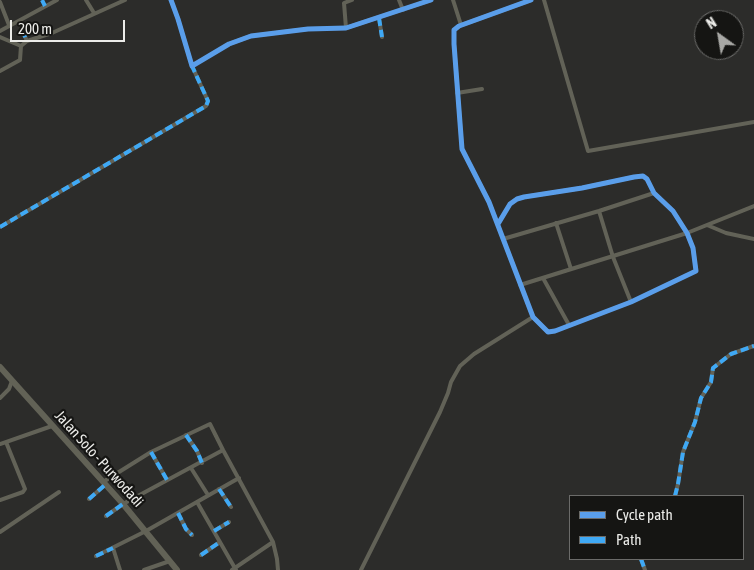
<!DOCTYPE html>
<style>
body{margin:0}
#map{position:relative;width:754px;height:570px;overflow:hidden;background:#2c2c2a;font-family:"Asap Condensed",sans-serif}
canvas{display:block}
.legend{position:absolute;left:569px;top:495px;width:175px;height:65px;box-sizing:border-box;background:#151513;border:1px solid #6b6b69;margin:0;padding:6px 9px;list-style:none;font-size:15px;color:#ecece9}
.legend li{display:flex;align-items:center;gap:10px;height:25px}
.legend b{width:25px;border:1px solid #6b6b69}
.north{position:absolute;left:694px;top:10px;width:50px;height:50px;box-sizing:border-box;background:#151513;border:1px solid #6b6b69;border-radius:50%;rotate:328deg;font-size:14px;font-weight:700;line-height:20px;text-align:center;color:#ecece9}
.north::after{content:'';display:block;margin:auto;width:18px;height:22px;background:#a9a9a6;clip-path:polygon(50% 0,100% 100%,50% 72%,0 100%)}
.scale{position:absolute;left:10px;top:20px;width:115px;height:22px;box-sizing:border-box;border:2px solid #ecece9;border-top:0;padding-left:6px;font-size:15px;line-height:18px;white-space:nowrap;color:#ecece9;-webkit-text-stroke:4px #151513;paint-order:stroke}
</style>
<div id="map">
<canvas width="754" height="570"></canvas>
<ul class="legend">
<li><b style="height:6px;background:#5a9eea"></b>Cycle path</li>
<li><b style="height:6px;background:#3fa9f5"></b>Path</li>
</ul>
<div class="north">N</div>
<div class="scale">200 m</div>
</div>
<script>
const context = document.querySelector('canvas').getContext('2d');
context.lineJoin = 'round';
const shape = rows => new Path2D(rows.map(r => 'M' + r).join(''));
function stroke(path, color, width, dash) { context.strokeStyle = color; context.lineWidth = width; context.lineCap = dash ? 'butt' : 'round'; context.setLineDash(dash || []); context.stroke(path); }
function drawText(font, color, halo, rows, align = 'center') {
  context.font = font + ' "Asap Condensed",sans-serif'; context.lineWidth = 4.5; context.setLineDash([]); context.textBaseline = 'middle'; context.strokeStyle = halo; context.fillStyle = color; for (const [text, x, y, turn = 0] of rows) {
    context.save(); context.translate(x, y); context.rotate((+turn || 0) * Math.PI / 180); context.textAlign = isNaN(turn) ? turn : align; if (halo) context.strokeText(text, 0, 0); context.fillText(text, 0, 0); context.restore();
  }
}
const minor = shape([
 [86,0,94,13],
 [171,0,178,19,192,66,229,44,251,36,308,29,346,28,431,0],
 [399,0,403,10],
 [453,0,461,25],
 [544,0,588,151,754,122],
 [0,2,9,25],
 [379,18,382,37],
 [346,28,344,3,352,0],
 [22,30,27,41],
 [0,31,57,0],
 [0,37,21,46],
 [21,46,27,41,52,33,125,0],
 [0,71,20,60,21,46],
 [457,93,482,89],
 [599,211,613,257,631,302],
 [556,223,571,269],
 [498,224,510,204,517,199,524,197,582,188,634,177,643,176,647,179,654,193,673,211,687,233,693,248,696,271,631,302,555,331,548,332,533,317,489,202,462,149,454,44,454,30,459,26,531,0],
 [707,225,726,233,754,239],
 [0,227,206,106,208,101,192,66],
 [503,239,599,211,654,193],
 [543,278,569,325],
 [520,285,687,233,754,206],
 [0,398,9,389,12,381],
 [186,435,197,451,202,463],
 [0,444,52,426],
 [151,452,167,480],
 [191,468,208,495],
 [103,482,151,452,210,424,223,450,273,542,277,559,278,570],
 [219,489,231,507],
 [675,496,678,484,683,452,695,422,701,398,711,382,713,368,731,354,754,346],
 [89,499,105,485],
 [0,500,23,492,25,489,6,442],
 [197,502,236,570],
 [178,513,186,529,192,535],
 [106,516,123,504,223,450],
 [214,531,229,522],
 [0,532,59,492],
 [113,548,120,570],
 [201,555,220,542],
 [96,556,146,531,239,478],
 [641,559,645,570],
 [144,570,170,561],
 [232,570,273,542],
 [361,570,440,412,448,393,451,382,460,366,474,354,533,317]
]);
const primary = shape([
 [0,367,123,504,177,570]
]);
const quiet = shape([
 [42,0,45,6],
 [379,18,382,37],
 [22,30,27,41],
 [0,227,206,106,208,101,192,66],
 [186,435,197,451,202,463],
 [151,452,167,480],
 [219,489,231,507],
 [675,496,678,484,683,452,695,422,701,398,711,382,713,368,731,354,754,346],
 [89,499,105,485],
 [178,513,186,529,192,535],
 [106,516,123,504],
 [214,531,229,522],
 [201,555,220,542],
 [96,556,113,548],
 [641,559,645,570]
]);
const cycleway = shape([
 [171,0,178,19,192,66,229,44,251,36,308,29,346,28,431,0],
 [498,224,510,204,517,199,524,197,582,188,634,177,643,176,647,179,654,193,673,211,687,233,693,248,696,271,631,302,555,331,548,332,533,317,489,202,462,149,454,44,454,30,459,26,531,0]
]);
const streetNames = [
 ["Jalan Solo - Purwodadi",99,459,48]
];
stroke(minor, '#626257', 4);
stroke(primary, '#626256', 6);
stroke(quiet, '#3fa9f5', 4, [8, 4]);
stroke(cycleway, '#5a9eea', 5);
drawText('15px', '#ecece9', '#151513', streetNames);
</script>
